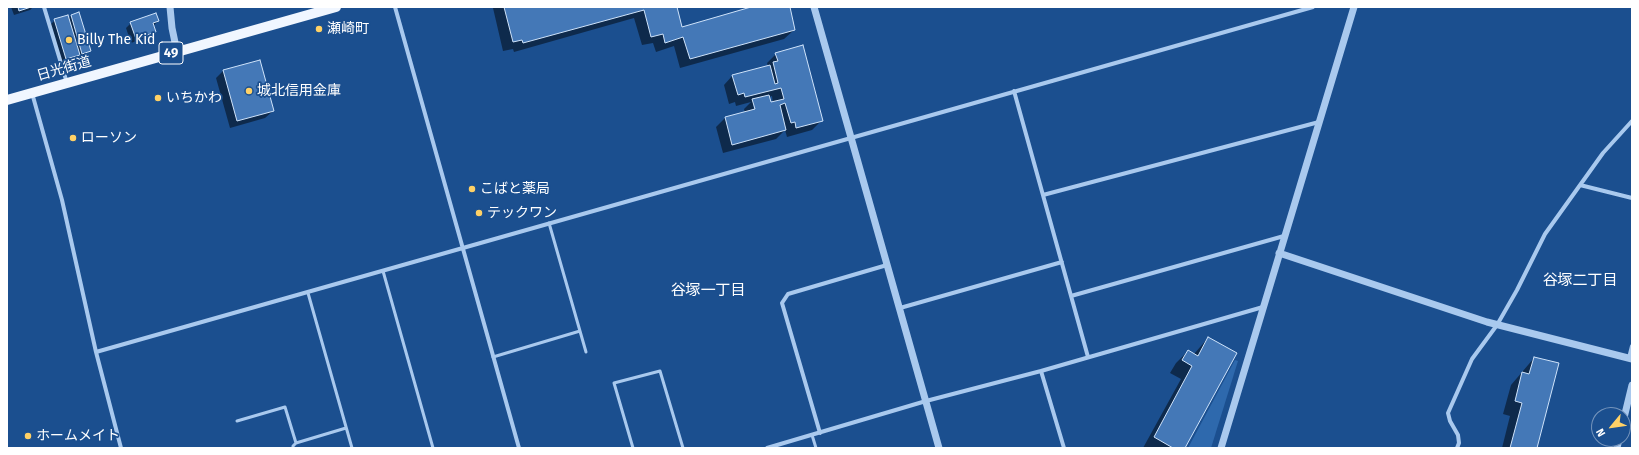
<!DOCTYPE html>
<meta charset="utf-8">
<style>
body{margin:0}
#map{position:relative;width:1639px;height:455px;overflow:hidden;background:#1b4f8f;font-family:"Fira Sans",sans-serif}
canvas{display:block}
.frame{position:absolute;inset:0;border:8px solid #fff;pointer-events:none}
.north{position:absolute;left:1591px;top:407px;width:40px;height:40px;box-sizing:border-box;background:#1b4f8f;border:1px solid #7695bc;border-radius:50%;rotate:241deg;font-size:11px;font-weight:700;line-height:16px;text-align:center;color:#fff}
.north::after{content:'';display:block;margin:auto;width:14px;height:18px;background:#ffd166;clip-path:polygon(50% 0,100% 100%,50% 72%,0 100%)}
</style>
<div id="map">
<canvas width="1639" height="455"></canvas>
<div class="frame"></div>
<div class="north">N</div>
</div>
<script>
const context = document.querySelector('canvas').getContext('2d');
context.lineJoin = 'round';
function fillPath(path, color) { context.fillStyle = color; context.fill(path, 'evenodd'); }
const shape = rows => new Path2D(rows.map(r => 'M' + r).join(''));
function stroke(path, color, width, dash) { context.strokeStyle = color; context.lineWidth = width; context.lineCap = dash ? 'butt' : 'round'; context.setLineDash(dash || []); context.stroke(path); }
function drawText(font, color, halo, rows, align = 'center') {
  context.font = font + ' "Fira Sans","Noto Sans JP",sans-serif'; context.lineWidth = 3.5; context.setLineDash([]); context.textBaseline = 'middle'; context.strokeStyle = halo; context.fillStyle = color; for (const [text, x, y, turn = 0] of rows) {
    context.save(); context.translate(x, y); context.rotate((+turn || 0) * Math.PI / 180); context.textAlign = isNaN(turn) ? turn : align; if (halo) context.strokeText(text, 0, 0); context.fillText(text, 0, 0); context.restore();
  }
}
const green = shape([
 [1235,360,1238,361,1211,448,1188,448]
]);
const shadow = shape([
 [11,7,33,7,30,10,14,15],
 [494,7,676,7,682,28,755,7,789,7,794,30,784,39,680,68,674,46,656,52,653,43,642,45,634,18,514,52,513,49,503,51,493,8],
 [78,14,89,51,85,56,77,58,77,57,74,59,62,63,50,25,55,20,68,19,71,16],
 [158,21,153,26,155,31,150,36,131,43,126,28,131,23],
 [776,54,822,120,812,130,787,137,785,130,776,139,723,153,716,127,725,118,745,113,744,109,751,102,736,106,735,102,729,104,724,85,733,75,768,66,767,63],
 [772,96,773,103,770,103,769,97],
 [753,105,755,105,755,114],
 [223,71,273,111,265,118,230,128,216,78],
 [1208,338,1184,448,1143,448,1181,379,1170,373,1176,363,1188,351,1194,354],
 [1534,358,1536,448,1502,448,1510,416,1503,414,1511,385]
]);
const building = shape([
 [18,7,31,7,19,11,18,7],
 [504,7,677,7,682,27,751,7,790,7,795,30,690,59,683,37,665,43,663,34,651,37,644,10,523,43,522,40,513,42,504,7],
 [79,12,91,51,82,54,71,15,79,12],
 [156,13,159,21,153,23,156,32,136,39,130,22,156,13],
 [68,15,80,55,66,59,54,19,68,15],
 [803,45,823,121,796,128,795,122,791,123,785,103,780,105,786,130,732,145,725,117,755,109,752,99,769,95,771,102,784,99,781,88,745,97,744,93,738,95,732,75,770,65,775,84,778,83,773,62,778,61,775,53,803,45],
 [260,60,274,111,237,121,223,70,260,60],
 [1208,337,1237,353,1185,448,1173,448,1154,437,1192,366,1182,360,1188,350,1198,356,1208,337],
 [1534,357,1559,363,1537,448,1510,448,1522,403,1515,401,1522,372,1529,374,1534,357]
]);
const service = shape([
 [549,223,586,352],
 [383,271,433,448],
 [308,293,352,448],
 [493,357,580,331],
 [237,421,285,407,296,443,293,446,293,448],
 [812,435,816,448],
 [296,443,346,428],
 [633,448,614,383,660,371,683,448]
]);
const minor = shape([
 [44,7,67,83],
 [395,7,519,448],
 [1014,91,1088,357],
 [32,93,62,200,96,352,121,448],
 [1580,185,1632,198],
 [1043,195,1319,122],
 [1071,296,1284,236],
 [900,308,1062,262],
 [96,352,1313,7],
 [1629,358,1632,346],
 [1041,371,1064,448],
 [820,433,782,303,788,294,887,265],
 [767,448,926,401,1041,371,1263,307],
 [1457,448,1459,443,1458,435,1450,421,1448,413,1472,359,1497,325,1517,290,1545,234,1603,153,1632,121]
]);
const tertiary = shape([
 [170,7,172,28,177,52],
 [814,7,939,448],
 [1279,253,1487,322,1632,359],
 [1623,422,1632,385],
 [1221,448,1354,7],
 [1617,448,1619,439]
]);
const primary = shape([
 [7,100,336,7]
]);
const markers = [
 [319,29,4,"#ffd166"],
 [69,40,4,"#ffd166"],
 [249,91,4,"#ffd166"],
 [158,98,4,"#ffd166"],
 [73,138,4,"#ffd166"],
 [472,189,4,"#ffd166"],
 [479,213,4,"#ffd166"],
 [28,436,4,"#ffd166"]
];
const shields = [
 [171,53,24]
];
const shieldNames = [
 ["49",171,53]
];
const poiNames = [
 ["瀬崎町",327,29],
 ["Billy The Kid",77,40],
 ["城北信用金庫",257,91],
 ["いちかわ",166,98],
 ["ローソン",81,138],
 ["こばと薬局",480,189],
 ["テックワン",487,213],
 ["ホームメイト",36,436]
];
const streetNames = [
 ["日光街道",64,69,-16]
];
const neighbourhoodNames = [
 ["谷塚二丁目",1580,281],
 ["谷塚一丁目",708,291]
];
fillPath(green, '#2e69ad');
fillPath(shadow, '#0007');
fillPath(building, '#4478b7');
stroke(building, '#cfe3fa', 1);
stroke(service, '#a9c9ee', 3);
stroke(minor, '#a9c9ee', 4);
stroke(tertiary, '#a9c9ee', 7);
stroke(primary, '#f0f6ff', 10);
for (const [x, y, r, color] of markers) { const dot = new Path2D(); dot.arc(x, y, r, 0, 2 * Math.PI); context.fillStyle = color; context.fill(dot); stroke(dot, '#1b4f8f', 1.5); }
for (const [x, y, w] of shields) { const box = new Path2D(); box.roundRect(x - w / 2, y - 11, w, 22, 3); context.fillStyle = '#1b4f8f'; context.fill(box); stroke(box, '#fff', 1); }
drawText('bold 13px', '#fff', null, shieldNames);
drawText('14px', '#fff', '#1b4f8f', poiNames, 'left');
drawText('14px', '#fff', '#1b4f8f', streetNames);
drawText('15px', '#fff', '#1b4f8f', neighbourhoodNames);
</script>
